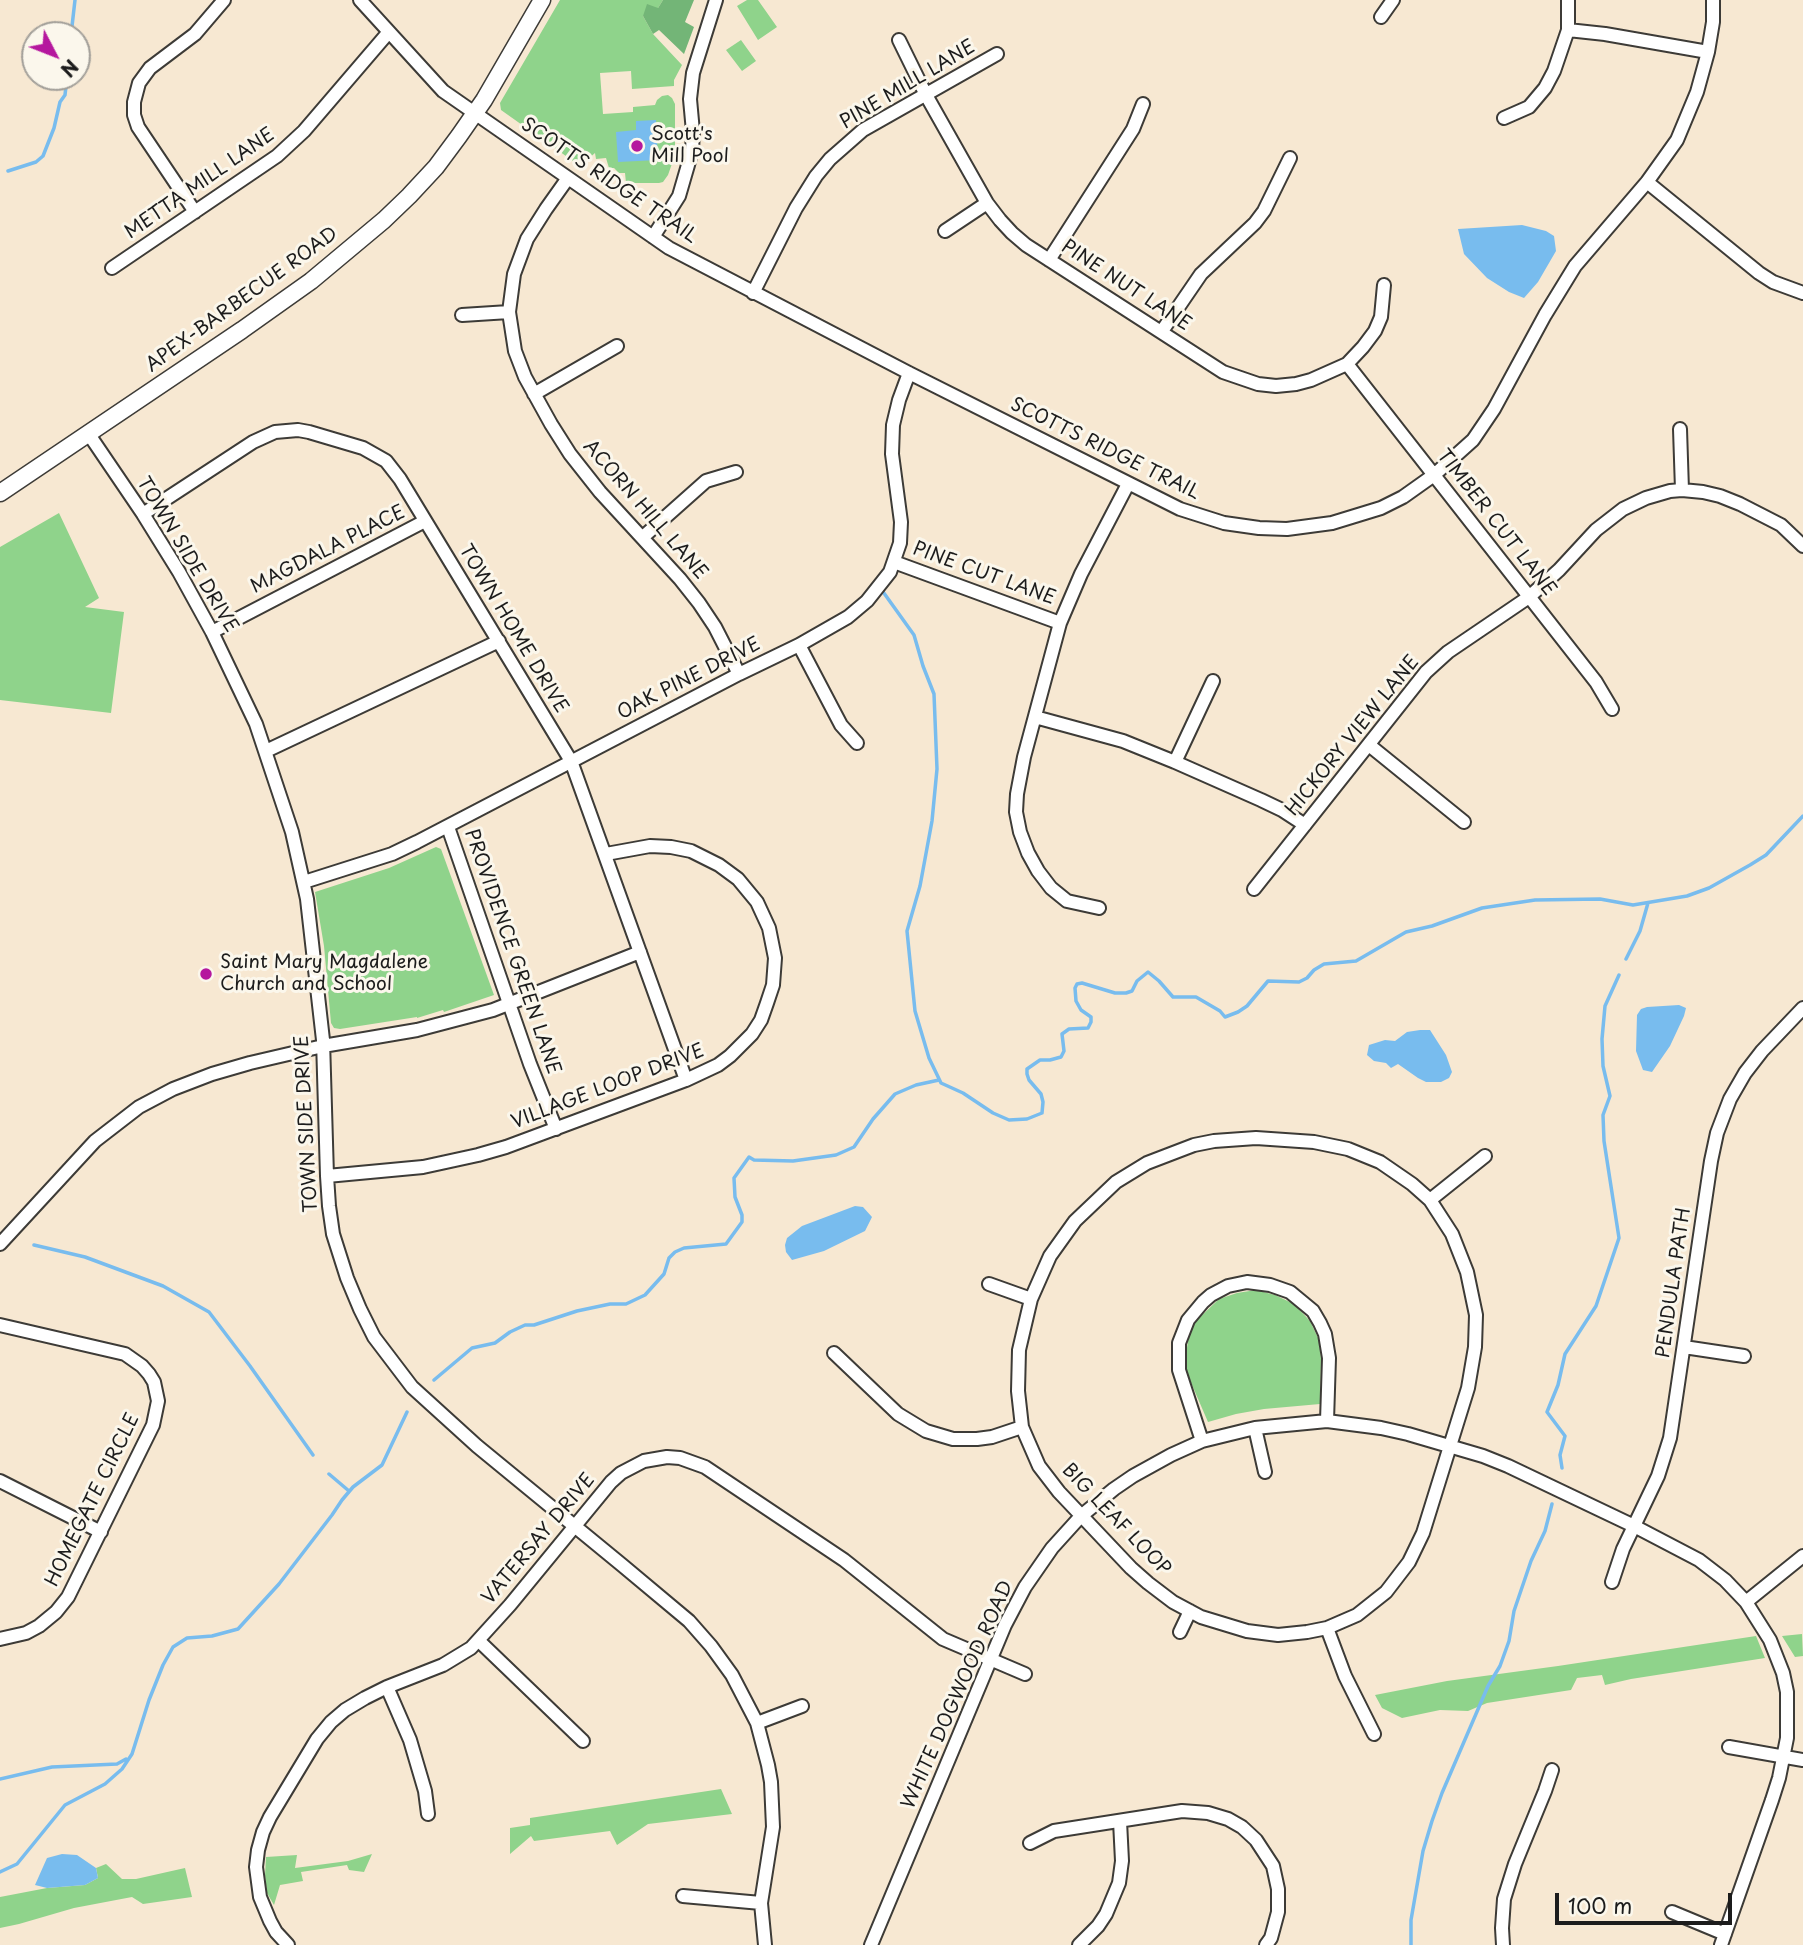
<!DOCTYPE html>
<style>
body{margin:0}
#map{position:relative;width:1803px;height:1945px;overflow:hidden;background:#f7e8d2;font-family:"Playpen Sans",sans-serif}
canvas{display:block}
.north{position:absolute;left:21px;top:21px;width:70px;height:70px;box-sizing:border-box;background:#fbf7ec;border:2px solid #a29f99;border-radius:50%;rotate:132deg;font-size:19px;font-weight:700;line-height:28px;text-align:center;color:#1c1c1c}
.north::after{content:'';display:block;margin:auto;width:24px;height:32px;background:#b5179e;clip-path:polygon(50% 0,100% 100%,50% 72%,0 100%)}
.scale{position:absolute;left:1555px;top:1893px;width:177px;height:32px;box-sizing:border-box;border:4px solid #1c1c1c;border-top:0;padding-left:9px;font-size:21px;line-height:24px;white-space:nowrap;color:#1c1c1c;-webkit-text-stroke:5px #fbf7ec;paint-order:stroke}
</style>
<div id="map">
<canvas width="1803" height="1945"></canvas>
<div class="north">N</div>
<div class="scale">100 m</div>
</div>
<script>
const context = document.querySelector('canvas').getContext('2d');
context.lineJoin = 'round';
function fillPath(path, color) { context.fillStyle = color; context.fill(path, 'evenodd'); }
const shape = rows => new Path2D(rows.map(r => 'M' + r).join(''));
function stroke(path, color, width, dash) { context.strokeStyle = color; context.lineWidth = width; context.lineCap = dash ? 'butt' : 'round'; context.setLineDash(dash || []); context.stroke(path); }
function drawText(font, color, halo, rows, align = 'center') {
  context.font = font + ' "Playpen Sans",sans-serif'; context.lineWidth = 6; context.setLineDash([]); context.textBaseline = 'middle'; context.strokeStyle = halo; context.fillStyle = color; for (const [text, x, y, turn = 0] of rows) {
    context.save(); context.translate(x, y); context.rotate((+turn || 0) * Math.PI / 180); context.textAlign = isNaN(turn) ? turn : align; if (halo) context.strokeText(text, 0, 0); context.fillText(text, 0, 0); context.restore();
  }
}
const green = shape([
 [560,0,663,0,658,8,643,16,653,34,682,65,674,80,674,86,632,89,631,71,600,73,603,114,633,112,633,107,655,105,657,100,662,96,668,95,672,98,675,104,675,155,668,175,663,182,659,183,626,183,625,173,619,173,614,168,609,168,606,158,596,159,595,153,580,166,501,110,500,103],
 [747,0,758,0,777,27,758,40,737,6],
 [741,40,756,61,742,71,726,50],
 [59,513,99,598,85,607,124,612,111,713,0,700,0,547],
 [436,847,441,849,494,995,444,1012,443,1010,417,1018,417,1017,340,1029,334,1028,331,1023,324,946,315,892,389,868],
 [1256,1290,1275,1295,1294,1304,1310,1321,1319,1340,1321,1359,1320,1404,1264,1409,1236,1414,1208,1422,1186,1371,1186,1354,1189,1335,1196,1321,1219,1299,1237,1293],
 [1802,1634,1803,1656,1795,1657,1782,1636],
 [1756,1636,1765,1658,1631,1679,1605,1685,1602,1675,1577,1678,1571,1690,1487,1703,1468,1711,1440,1710,1402,1718,1382,1708,1375,1695,1447,1681,1558,1666],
 [721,1789,732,1814,648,1824,617,1845,610,1831,534,1841,531,1836,510,1854,510,1828,530,1825,530,1818],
 [372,1854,364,1872,349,1870,347,1865,301,1872,303,1881,280,1885,274,1905,267,1893,265,1876,266,1857,297,1855,295,1868,348,1861],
 [106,1864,122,1879,136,1879,185,1868,192,1897,143,1904,132,1897,74,1908,19,1924,0,1928,0,1897,47,1888,85,1885,98,1878,96,1868]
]);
const forest = shape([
 [663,0,694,0,685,22,694,27,684,54,659,30,653,34,643,16,647,4,658,8]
]);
const water = shape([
 [656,120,658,160,618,162,616,132,636,130,636,121],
 [1522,225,1546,231,1554,236,1556,251,1538,282,1524,298,1509,292,1487,278,1464,254,1458,229],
 [1679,1005,1686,1008,1684,1016,1670,1046,1652,1072,1643,1070,1636,1051,1637,1015,1641,1009,1647,1007],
 [1420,1030,1430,1030,1446,1055,1452,1072,1449,1078,1441,1082,1426,1082,1418,1078,1398,1064,1391,1068,1386,1063,1374,1061,1367,1055,1369,1045,1385,1040,1395,1041,1407,1032],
 [855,1206,863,1207,872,1217,865,1231,824,1251,792,1260,786,1252,785,1245,787,1238,802,1226],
 [62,1854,77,1855,96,1868,98,1878,85,1885,47,1888,35,1885,47,1858]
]);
const stream = shape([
 [71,35,75,0],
 [8,171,36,162,43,156,54,128,60,102,65,95,67,77],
 [881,589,914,635,923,666,934,694,937,769,932,821,920,886,907,931,915,1011,929,1058,941,1083,963,1093,993,1113,1009,1120,1027,1119,1042,1113,1043,1102,1041,1094,1029,1080,1027,1074,1027,1069,1040,1060,1050,1060,1061,1057,1064,1051,1062,1034,1069,1029,1088,1028,1091,1022,1091,1017,1081,1010,1076,1001,1075,988,1077,984,1082,983,1115,993,1126,993,1132,991,1137,981,1148,972,1159,981,1173,997,1196,997,1220,1011,1225,1017,1238,1012,1247,1006,1268,981,1299,982,1307,978,1314,970,1324,964,1356,961,1406,932,1432,926,1482,908,1535,900,1600,899,1633,905,1687,896,1709,888,1750,865,1766,855,1803,816],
 [1626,959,1640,931,1648,903],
 [34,1245,85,1257,163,1286,209,1312,250,1366,313,1455],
 [434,1380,472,1348,495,1343,510,1332,525,1325,534,1325,577,1311,610,1304,626,1304,645,1295,664,1274,669,1258,675,1252,684,1248,726,1244,742,1222,742,1215,735,1197,734,1178,749,1157,754,1160,793,1161,836,1155,854,1147,873,1119,895,1094,916,1085,939,1080],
 [1562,1468,1560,1455,1565,1436,1547,1412,1558,1385,1565,1354,1596,1306,1619,1238,1604,1141,1603,1115,1610,1096,1603,1066,1602,1039,1605,1006,1619,975],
 [329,1474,349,1491],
 [0,1779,52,1767,117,1764,126,1759],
 [0,1872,17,1864,65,1805,105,1784,122,1769,132,1754,149,1700,163,1665,173,1647,187,1638,212,1636,238,1629,279,1584,332,1515,342,1500,353,1487,382,1465,407,1412],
 [1411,1945,1411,1920,1423,1851,1432,1821,1442,1793,1488,1686,1500,1666,1509,1641,1514,1611,1531,1561,1545,1531,1552,1504]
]);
const minor = shape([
 [360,0,443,91,669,248,909,373,1180,509,1224,523,1259,528,1287,529,1332,523,1381,508,1403,497,1434,475,1473,440,1494,409,1545,315,1575,266,1647,182,1677,140,1697,92,1708,52,1713,22,1713,0],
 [1381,17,1393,0],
 [1568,30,1605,34,1708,52],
 [899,40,926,95,987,203,1000,220,1012,233,1026,245,1223,372,1258,384,1276,386,1296,384,1311,380,1347,364,1363,347,1375,331,1381,317,1384,285],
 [1504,118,1529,107,1545,88,1554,71,1568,30,1568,0],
 [568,178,546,209,527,239,514,274,509,312,515,351,525,377,551,424,570,454,600,492,680,579,699,603,715,627,739,674],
 [1647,182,1759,273,1773,282,1803,293],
 [195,212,138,127,134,115,134,102,139,83,150,68,195,34,224,0],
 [945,231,987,203],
 [653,237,679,196,688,165,692,150,693,132,690,99,693,73,716,0],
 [1049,260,1133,129,1143,104],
 [112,268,277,156,304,131,388,33],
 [753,293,796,208,816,176,830,159,863,130,997,54],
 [462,315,509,312],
 [1162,331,1201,274,1255,223,1264,211,1290,158],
 [1347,364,1596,682,1612,709],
 [534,394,617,346],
 [1680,429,1682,490],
 [88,433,143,514,179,572,212,632,256,724,292,832,307,899,323,1040,327,1176,329,1206,333,1234,347,1278,360,1309,374,1337,412,1387,477,1446,622,1565,689,1621,711,1646,732,1675,757,1723,768,1765,771,1782,773,1827,761,1903,765,1945],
 [143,514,253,442,275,432,298,430,309,432,363,448,386,461,400,479,571,761,686,1080],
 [643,537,706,481,736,472],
 [894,562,1060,623],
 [212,632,425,521],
 [799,645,841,725,857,743],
 [1035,717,1123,741,1175,762,1261,800,1282,810,1305,825],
 [1369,745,1464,822],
 [266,751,499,641],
 [1175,762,1213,681],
 [448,827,530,1064,556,1129],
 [304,882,392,854,417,842,739,674,799,645,848,617,867,601,890,572,900,543,901,522,892,454,893,425,899,400,909,373],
 [1254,889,1426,672,1448,652,1529,597,1559,570,1596,530,1623,509,1646,498,1670,491,1682,490,1703,492,1720,496,1740,504,1781,525,1803,546],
 [1099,908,1067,901,1051,888,1038,871,1028,853,1020,832,1016,812,1017,794,1024,757,1060,623,1081,574,1128,484],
 [1256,1138,1314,1142,1348,1149,1380,1162,1412,1184,1430,1200,1452,1234,1467,1272,1476,1315,1475,1347,1468,1388,1423,1533,1409,1562,1386,1592,1357,1615,1327,1628,1307,1632,1278,1635,1247,1631,1201,1617,1173,1602,1148,1583,1131,1568,1059,1492,1039,1466,1022,1427,1018,1391,1019,1350,1031,1299,1050,1256,1075,1221,1116,1182,1147,1163,1194,1145,1214,1141,1256,1138],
 [327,1176,423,1167,478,1155,506,1147,686,1080,718,1065,730,1056,752,1034,761,1020,767,1003,773,985,775,958,769,928,757,902,738,879,719,865,691,851,671,847,650,846,606,854],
 [1430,1200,1485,1156],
 [0,1244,95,1141,139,1107,173,1089,212,1074,250,1063,323,1046,417,1030,493,1010,640,952],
 [989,1284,1031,1299],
 [0,1325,125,1354,142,1366,149,1374,154,1382,158,1401,153,1425,68,1597,56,1612,39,1626,26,1633,0,1639],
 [1684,1347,1744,1356],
 [834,1353,898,1414,926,1431,953,1439,977,1439,992,1437,1022,1427],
 [1255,1428,1265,1472],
 [1202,1441,1179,1370,1179,1343,1188,1320,1203,1302,1211,1295,1228,1286,1247,1282,1270,1285,1290,1292,1313,1311,1320,1323,1325,1334,1329,1358,1327,1421],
 [0,1481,101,1532],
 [1612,1582,1623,1549,1658,1476,1670,1438,1711,1161,1717,1133,1730,1099,1745,1073,1762,1051,1803,1008],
 [1746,1602,1803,1556],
 [1327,1628,1345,1676,1374,1734],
 [1180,1632,1190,1611],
 [479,1641,583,1741],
 [387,1687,410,1740,425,1791,428,1814],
 [757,1723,802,1706],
 [1729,1747,1803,1760],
 [1030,1843,1054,1831,1182,1811,1208,1813,1228,1819,1242,1827,1256,1840,1273,1866,1278,1889,1278,1912,1271,1938,1266,1945],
 [683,1896,761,1903],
 [1672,1912,1725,1934],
 [288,1945,276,1932,270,1921,260,1897,256,1867,258,1850,263,1832,270,1817,317,1739,331,1722,345,1710,365,1698,387,1687,443,1665,471,1648,510,1605,611,1482,621,1473,644,1461,667,1457,680,1458,705,1467,844,1560,943,1639,1025,1674],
 [871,1945,1005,1625,1025,1587,1052,1548,1081,1516,1114,1489,1133,1476,1171,1455,1202,1441,1255,1428,1327,1421,1381,1428,1408,1434,1483,1456,1508,1466,1634,1526,1699,1560,1725,1580,1746,1602,1770,1640,1783,1673,1787,1692,1787,1738,1779,1778,1772,1800,1721,1945],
 [1079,1945,1098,1926,1106,1914,1119,1883,1122,1861,1120,1821],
 [1503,1945,1502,1928,1504,1899,1515,1864,1545,1791,1552,1770]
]);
const tertiary = shape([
 [0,493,242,330,311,281,384,220,409,196,436,167,459,136,484,100,542,0]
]);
const markers = [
 [637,146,7,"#b5179e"],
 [206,974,7,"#b5179e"]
];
const streetNames = [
 ["PINE MILL LANE",908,85,-31],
 ["SCOTTS RIDGE TRAIL",609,181,34],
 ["METTA MILL LANE",200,184,-35],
 ["PINE NUT LANE",1126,286,33],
 ["APEX-BARBECUE ROAD",242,300,-36],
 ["SCOTTS RIDGE TRAIL",1105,449,26],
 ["ACORN HILL LANE",645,510,49],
 ["TIMBER CUT LANE",1496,523,52],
 ["MAGDALA PLACE",328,550,-27],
 ["TOWN SIDE DRIVE",187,555,59],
 ["PINE CUT LANE",984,574,20],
 ["TOWN HOME DRIVE",513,629,59],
 ["OAK PINE DRIVE",689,679,-27],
 ["HICKORY VIEW LANE",1353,736,-51],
 ["PROVIDENCE GREEN LANE",512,952,71],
 ["VILLAGE LOOP DRIVE",608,1087,-21],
 ["TOWN SIDE DRIVE",307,1124,-93],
 ["PENDULA PATH",1674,1283,-82],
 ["HOMEGATE CIRCLE",93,1500,-64],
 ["BIG LEAF LOOP",1116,1520,46],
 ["VATERSAY DRIVE",539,1539,-50],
 ["WHITE DOGWOOD ROAD",958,1695,-66]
];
const poiNames = [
 ["Scott's",651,135],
 ["Mill Pool",651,157],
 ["Saint Mary Magdalene",220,963],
 ["Church and School",220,985]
];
fillPath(green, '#8fd38b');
fillPath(forest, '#73b577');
fillPath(water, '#78bcee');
stroke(stream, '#78bcee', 3.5);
stroke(minor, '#3d3b37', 16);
stroke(tertiary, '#3d3b37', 19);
stroke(minor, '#fff', 12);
stroke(tertiary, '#fff', 16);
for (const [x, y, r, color] of markers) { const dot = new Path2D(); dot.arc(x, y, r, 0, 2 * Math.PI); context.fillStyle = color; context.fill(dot); stroke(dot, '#fbf7ec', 2.5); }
drawText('19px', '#1c1c1c', '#fbf7ec', streetNames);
drawText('19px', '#1c1c1c', '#fbf7ec', poiNames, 'left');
</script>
